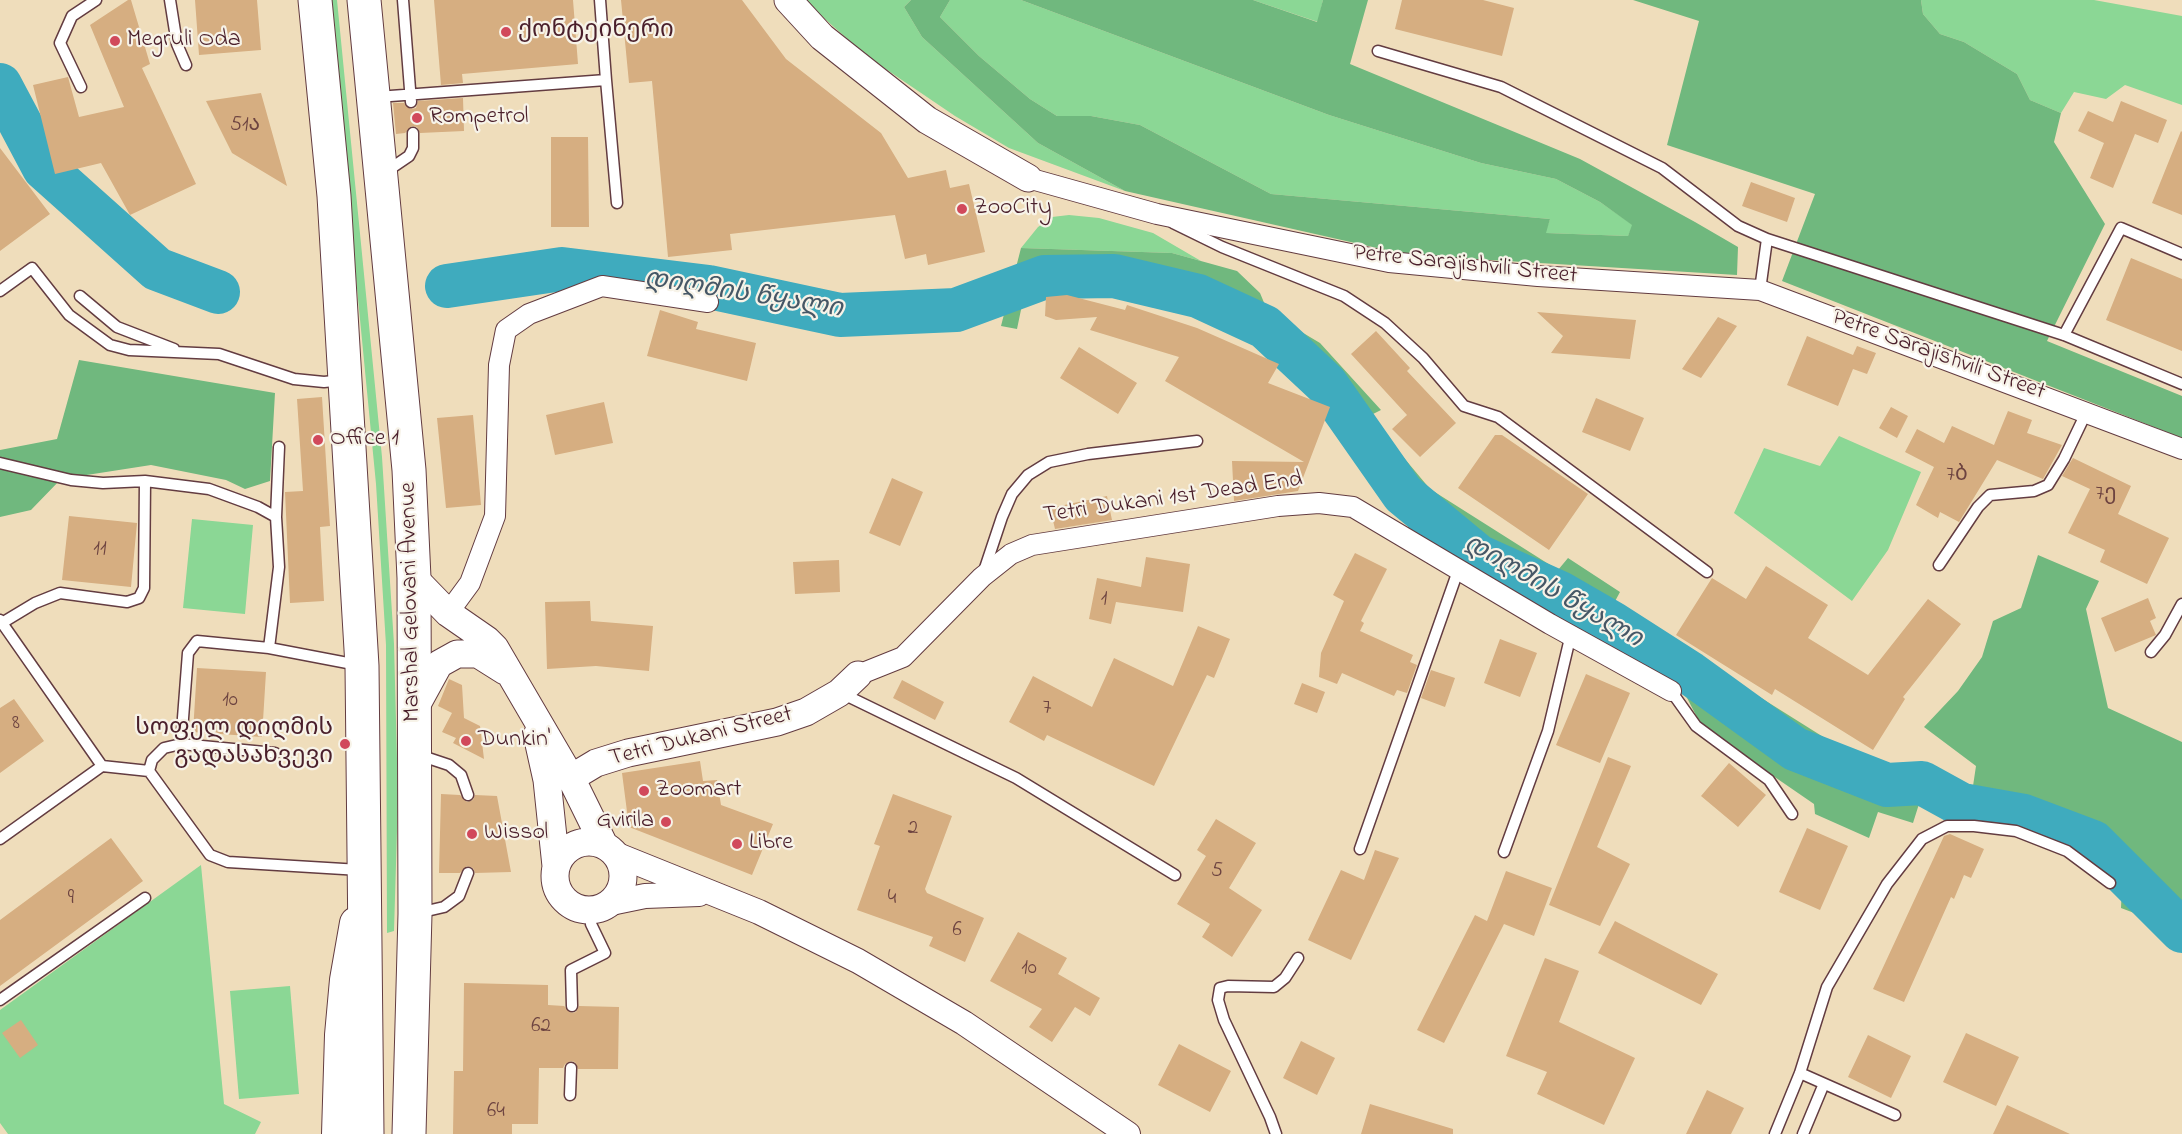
<!DOCTYPE html>
<meta charset="utf-8">
<style>
body{margin:0}
canvas{display:block;background:#efddbb}
</style>
<canvas width="2182" height="1134"></canvas>
<script>
const context = document.querySelector('canvas').getContext('2d');
context.lineJoin = 'round';
function fillPath(path, color) { context.fillStyle = color; context.fill(path, 'evenodd'); }
const shape = rows => new Path2D(rows.map(r => 'M' + r).join(''));
function stroke(path, color, width, dash) { context.strokeStyle = color; context.lineWidth = width; context.lineCap = dash ? 'butt' : 'round'; context.setLineDash(dash || []); context.stroke(path); }
function drawText(font, color, halo, rows, align = 'center') {
  context.font = font + ' "Indie Flower","Noto Sans Georgian",sans-serif'; context.lineWidth = 4.5; context.setLineDash([]); context.textBaseline = 'middle'; context.strokeStyle = halo; context.fillStyle = color; for (const [text, x, y, turn = 0] of rows) {
    context.save(); context.translate(x, y); context.rotate((+turn || 0) * Math.PI / 180); context.textAlign = isNaN(turn) ? turn : align; if (halo) context.strokeText(text, 0, 0); context.fillText(text, 0, 0); context.restore();
  }
}
const green = shape([
 [329,0,337,0,382,457,394,644,398,797,394,931,387,933,386,645,376,484],
 [804,0,911,0,904,7,922,37,1038,143,1125,191,1009,148,955,116,865,55],
 [950,0,1021,0,1329,115,1481,163,1556,179,1600,202,1633,225,1628,236,1545,233,1550,219,1271,194,1140,125,1091,116,1057,116,1030,99,979,56,940,17],
 [1253,0,1323,0,1318,22],
 [1921,0,2094,0,2182,16,2182,105,2125,85,2106,99,2074,92,2061,113,2030,100,2017,74,1964,42,1940,34,1923,14],
 [1069,215,1099,218,1153,233,1201,261,1172,253,1021,248,1038,227,1052,217],
 [1839,436,1921,472,1888,550,1852,601,1734,513,1764,448,1820,466],
 [192,519,253,525,245,614,183,608],
 [201,865,224,1104,261,1122,255,1134,8,1134,0,1123,0,1010],
 [290,986,299,1094,239,1099,230,991]
]);
const forest = shape([
 [911,0,950,0,940,17,979,56,1030,99,1057,116,1091,116,1140,125,1271,194,1550,219,1546,233,1628,236,1632,225,1600,202,1556,179,1481,163,1329,115,1021,0,1253,0,1317,22,1323,0,1368,0,1350,64,1580,159,1695,222,1738,247,1737,275,1408,255,1125,191,1038,143,922,37,904,7],
 [1633,0,1921,0,1923,14,1940,34,1964,42,2017,74,2030,100,2061,113,2054,142,2105,224,2047,341,2182,396,2182,438,1782,281,1815,194,1667,145,1699,21],
 [1021,248,1172,253,1237,271,1260,293,1268,312,1320,343,1381,410,1369,416,1430,489,1558,570,1568,558,1620,592,1613,605,1868,765,1973,786,1976,766,1924,727,1958,691,1982,657,1993,621,2021,608,2038,555,2099,581,2086,609,2108,708,2182,742,2182,953,2150,919,2121,908,2122,884,2088,852,2027,826,1945,813,1919,804,1913,823,1878,812,1869,838,1815,814,1814,804,1702,727,1684,692,1555,618,1407,528,1414,520,1394,499,1315,387,1300,381,1282,356,1149,293,1090,289,1034,295,1022,305,1017,329,1001,326],
 [79,360,275,393,270,481,245,489,226,480,151,465,61,479,31,510,0,517,0,450,57,439]
]);
const river = shape([
 [0,85,44,168,157,269,218,292],
 [447,286,562,269,709,287,840,315,956,310,1045,277,1114,276,1198,296,1265,327,1326,384,1403,494,1478,556,1560,593,1612,623,1690,673,1795,749,1887,785,1922,783,1962,805,2024,816,2093,842,2182,931]
]);
const building = shape([
 [128,0,131,0,150,64,142,68,196,184,130,215,101,163,55,174,33,85,68,77,79,117,124,107,90,25],
 [195,0,257,0,261,50,199,55],
 [434,0,573,0,578,64,462,74,463,83,441,85],
 [621,0,742,0,786,59,881,133,908,178,946,170,950,188,969,184,985,252,928,265,926,254,905,259,895,215,730,234,732,250,668,257,652,81,629,83],
 [1402,0,1483,0,1514,8,1502,56,1395,29],
 [261,93,287,186,232,153,206,101],
 [463,98,464,131,420,133,417,127,412,126,405,133,396,134,393,103,404,103,411,109,416,108,418,101],
 [2121,101,2167,120,2158,143,2135,134,2113,188,2090,178,2104,143,2078,131,2088,111,2113,122],
 [2181,131,2182,132,2182,215,2152,203],
 [551,137,588,137,589,227,551,227],
 [0,148,50,214,0,251],
 [1751,182,1795,198,1787,222,1742,206],
 [2131,258,2182,279,2182,351,2106,320],
 [1067,295,1125,310,1127,305,1197,328,1279,364,1268,383,1330,407,1298,491,1234,501,1232,461,1304,462,1165,381,1179,357,1090,330,1097,317,1056,320,1045,316,1046,297],
 [660,310,698,322,696,329,756,343,747,381,647,356],
 [1537,312,1636,320,1630,359,1551,353,1563,336],
 [1718,317,1737,326,1701,378,1682,369],
 [1376,331,1410,368,1407,371,1456,423,1420,457,1392,429,1407,415,1351,354],
 [1807,336,1853,355,1857,346,1876,353,1867,374,1853,369,1838,406,1787,385],
 [1079,347,1137,383,1118,414,1060,378],
 [322,397,330,526,320,527,324,601,290,603,285,492,303,491,297,399],
 [1596,398,1644,418,1630,451,1582,432],
 [604,402,613,443,555,455,546,415],
 [1891,407,1908,416,1897,438,1879,428],
 [2008,411,2032,420,2027,433,2062,445,2043,479,1997,460,1959,522,1940,512,1938,518,1916,505,1934,467,1905,452,1917,429,1944,443,1952,426,1994,445],
 [473,415,481,505,446,508,437,418],
 [1495,435,1502,435,1588,494,1549,550,1458,488],
 [2073,458,2131,486,2118,514,2169,538,2147,584,2100,562,2105,550,2068,533,2090,489,2062,476],
 [892,478,923,492,900,546,869,533],
 [1107,496,1112,520,1055,529,1050,508],
 [69,516,137,523,131,587,62,580],
 [1355,553,1387,569,1361,621,1364,623,1360,631,1413,655,1410,662,1417,665,1407,693,1397,690,1394,696,1342,673,1337,684,1319,677,1321,653,1344,601,1333,595],
 [1146,557,1190,564,1183,612,1116,602,1111,624,1089,619,1097,578,1141,587],
 [839,560,840,592,795,594,793,562],
 [1766,566,1828,605,1808,638,1868,675,1928,599,1961,624,1903,697,1905,699,1873,750,1775,689,1772,695,1676,635,1712,578,1746,599],
 [2148,598,2156,618,2150,621,2156,635,2115,652,2101,618],
 [590,601,591,621,653,626,649,671,596,666,547,669,545,602],
 [1198,626,1230,639,1214,678,1207,675,1154,786,1047,735,1044,741,1009,722,1033,676,1092,707,1114,658,1173,686],
 [1500,639,1537,653,1520,697,1484,683],
 [197,668,266,672,262,737,193,732],
 [1431,670,1455,678,1445,707,1421,698],
 [1586,674,1630,693,1600,763,1556,745],
 [449,679,462,685,464,718,480,726,484,759,453,743,456,738,442,732,452,713,438,706],
 [902,680,944,702,935,720,893,698],
 [1302,683,1325,692,1317,713,1294,704],
 [14,699,44,741,0,773,0,708],
 [1608,757,1631,766,1597,847,1630,864,1600,926,1549,905],
 [700,761,703,781,717,780,721,805,773,824,752,875,629,827,622,773],
 [1729,763,1766,795,1738,827,1701,796],
 [441,794,460,795,467,802,473,800,475,795,497,796,511,872,475,873,473,868,467,866,460,873,439,873],
 [893,794,952,816,925,889,927,893,984,918,965,962,929,946,933,937,857,910,880,846,874,844],
 [1216,819,1256,843,1229,888,1262,910,1232,957,1202,937,1210,924,1177,904,1206,856,1197,850],
 [1807,828,1848,846,1820,910,1779,892],
 [1950,834,1984,849,1971,878,1964,875,1954,899,1951,897,1904,1002,1873,989,1944,836],
 [111,838,143,881,0,986,0,920],
 [1375,850,1399,858,1351,960,1308,940,1341,870,1364,880],
 [1506,871,1552,888,1534,936,1504,924,1444,1043,1417,1030,1475,915,1487,921],
 [1615,921,1718,974,1701,1005,1598,953],
 [1018,932,1067,958,1058,974,1100,998,1090,1016,1075,1007,1052,1042,1029,1027,1042,1009,990,981],
 [1545,958,1579,971,1559,1022,1635,1058,1604,1125,1537,1094,1547,1072,1506,1056],
 [464,983,548,985,548,1005,564,1006,572,1013,576,1012,579,1006,619,1007,618,1069,578,1069,575,1062,571,1061,565,1064,563,1068,539,1068,538,1124,512,1124,512,1134,453,1134,454,1071,463,1071],
 [21,1020,38,1045,20,1058,2,1033],
 [1966,1033,2019,1057,1996,1106,1943,1082],
 [1868,1035,1911,1056,1891,1098,1848,1077],
 [1301,1041,1335,1058,1317,1095,1283,1078],
 [1179,1044,1231,1071,1210,1112,1158,1085],
 [1707,1090,1744,1108,1731,1134,1686,1134],
 [1370,1104,1453,1129,1453,1134,1361,1134],
 [2007,1105,2070,1134,1993,1134]
]);
const service = shape([
 [170,0,177,44,186,65],
 [403,0,411,102],
 [1378,51,1501,87,1662,168,1738,226,1767,239],
 [606,80,617,203],
 [81,87,60,43,72,16,96,0],
 [377,97,606,80,600,0],
 [384,173,409,156,413,148,413,133],
 [1173,223,1222,247,1344,296,1385,323,1423,358,1464,406,1498,417,1707,572],
 [1760,290,1767,239,2064,335,2182,384],
 [0,291,32,268,69,315,110,345,129,350,219,354,294,379,324,382,343,380],
 [80,296,117,327,174,349],
 [2064,335,2121,228,2182,254],
 [0,463,71,480,103,483,145,481,144,588,139,598,127,602,60,593,35,603,2,623],
 [145,481,209,489,258,507,276,517,279,567,269,648],
 [276,517,279,447],
 [1939,565,1978,507,1990,495,2034,491,2048,485,2064,459,2087,411],
 [983,574,1002,517,1012,494,1028,475,1049,462,1088,454,1197,441],
 [0,620,102,766,149,771,210,855,228,862,360,870],
 [2151,652,2165,635,2182,604],
 [1671,691,1696,726,1769,780,1792,814],
 [841,693,1016,778,1175,875],
 [181,744,188,653,197,641,269,648,358,665],
 [419,755,449,765,461,775,468,795],
 [149,771,152,760,164,748,181,744,275,753],
 [0,839,102,766],
 [1360,849,1459,568],
 [1504,852,1548,731,1571,634],
 [418,913,444,907,459,896,468,873],
 [0,1000,145,898],
 [572,1006,571,970,605,953,591,924,590,910],
 [1800,1073,1895,1115],
 [570,1095,571,1068],
 [1276,1134,1270,1117,1224,1020,1218,1000,1220,988,1228,986,1274,987,1285,978,1298,958],
 [1775,1134,1800,1073,1827,987,1887,884,1922,839,1947,826,1974,826,2016,831,2067,851,2110,883],
 [1803,1134,1823,1086]
]);
const minor = shape([
 [1028,178,1157,214,1389,262,1538,276,1760,290,2182,449],
 [448,613,470,583,495,516,499,365,506,330,529,314,602,286,708,302],
 [858,675,903,657,982,577,1011,554,1032,545,1278,506,1319,503,1353,507,1550,624,1671,691]
]);
const tertiary = shape([
 [615,854,759,912,858,961,964,1023,1128,1134],
 [611,903,645,896,699,894]
]);
const secondary = shape([
 [788,0,822,37,927,120,1028,178],
 [414,578,448,613,487,640,495,648,571,778,604,845],
 [416,706,439,664,457,654,478,654,505,671],
 [537,735,547,780,556,866],
 [571,778,596,763,628,753,777,722,806,712,839,693,858,675],
 '555 876a34 34 0 1 1 68 0a34 34 0 1 1-68 0Z'
]);
const primary = shape([
 [338,1134,341,1035,346,980,356,923]
]);
const trunk = shape([
 [315,0,334,196,362,666,367,1134],
 [364,0,409,470,414,578,415,914,409,1134]
]);
const markers = [
 [506,32,6,"#d1495b"],
 [115,41,6,"#d1495b"],
 [417,118,6,"#d1495b"],
 [962,209,6,"#d1495b"],
 [318,440,6,"#d1495b"],
 [466,741,6,"#d1495b"],
 [345,744,6,"#d1495b"],
 [644,791,6,"#d1495b"],
 [666,822,6,"#d1495b"],
 [472,834,6,"#d1495b"],
 [737,844,6,"#d1495b"]
];
const numberNames = [
 ["51ა",245,127],
 ["7ბ",1957,477],
 ["7ე",2106,496],
 ["11",100,551],
 ["1",1104,601],
 ["10",230,702],
 ["7",1047,710],
 ["8",16,725],
 ["2",913,830],
 ["5",1217,873],
 ["9",71,900],
 ["4",892,900],
 ["6",957,932],
 ["10",1029,970],
 ["62",541,1028],
 ["64",496,1113]
];
const poiNames = [
 ["ქონტეინერი",518,32],
 ["Megruli Oda",127,41],
 ["Rompetrol",429,118],
 ["ZooCity",974,209],
 ["Office 1",330,440],
 ["სოფელ დიღმის",333,730,"right"],
 ["გადასახვევი",333,758,"right"],
 ["Dunkin'",478,741],
 ["Zoomart",656,791],
 ["Gvirila",654,822,"right"],
 ["Wissol",484,834],
 ["Libre",749,844]
];
const streetNames = [
 ["Petre Sarajishvili Street",1465,266,6],
 ["Petre Sarajishvili Street",1938,356,20],
 ["Tetri Dukani 1st Dead End",1173,499,-8],
 ["Marshal Gelovani Avenue",412,602,-91],
 ["Tetri Dukani Street",701,738,-14]
];
const waterNames = [
 ["დიღმის წყალი",743,296,9],
 ["დიღმის წყალი",1552,593,30]
];
fillPath(green, '#8bd795');
fillPath(forest, '#70b87e');
stroke(river, '#3fabbe', 44);
fillPath(building, '#d6ae81');
stroke(service, '#633c41', 13);
stroke(minor, '#633c41', 22);
stroke(tertiary, '#633c41', 26);
stroke(secondary, '#633c41', 29);
stroke(primary, '#633c41', 34);
stroke(trunk, '#633c41', 35);
stroke(service, '#fff', 10);
stroke(minor, '#fff', 20);
stroke(tertiary, '#fff', 24);
stroke(secondary, '#fff', 27);
stroke(primary, '#fff', 32);
stroke(trunk, '#fff', 33);
for (const [x, y, r, color] of markers) { const dot = new Path2D(); dot.arc(x, y, r, 0, 2 * Math.PI); context.fillStyle = color; context.fill(dot); stroke(dot, '#f7f3e8', 2); }
drawText('21px', '#6d4340', null, numberNames);
drawText('24px', '#4a1f2b', '#f7f3e8', poiNames, 'left');
drawText('24px', '#4a1f2b', '#f7f3e8', streetNames);
drawText('italic 26px', '#465766', '#f7f3e8', waterNames);
</script>
